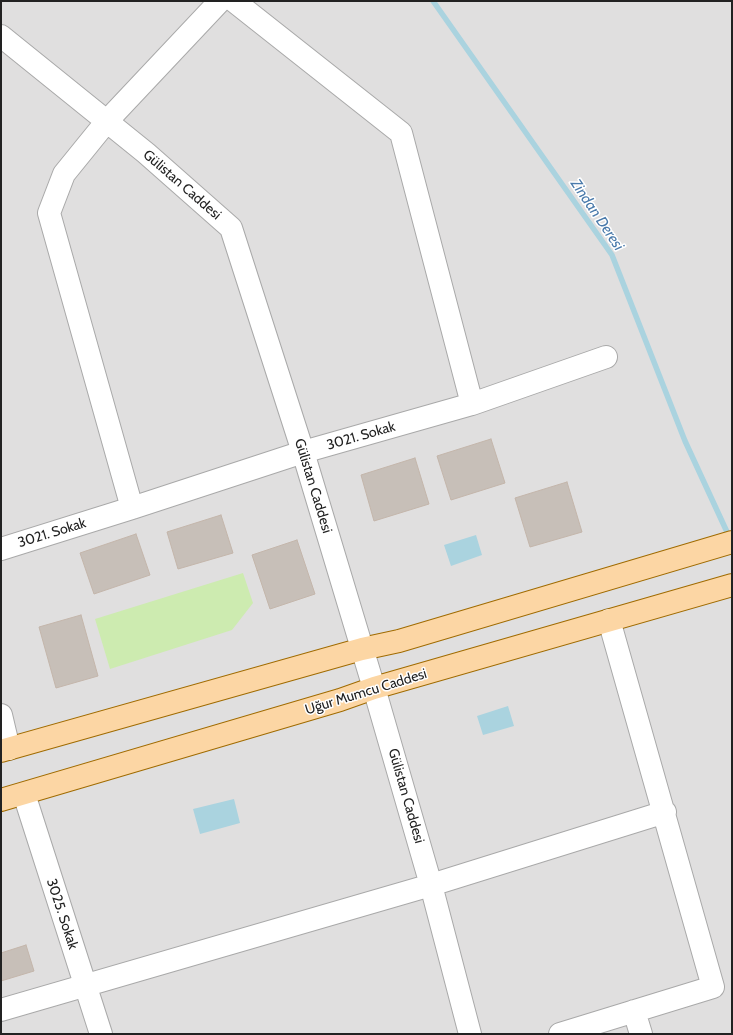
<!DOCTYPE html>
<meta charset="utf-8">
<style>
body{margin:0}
#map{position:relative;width:733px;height:1035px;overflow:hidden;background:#f2efe9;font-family:Cabin,sans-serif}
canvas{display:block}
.frame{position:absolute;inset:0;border:2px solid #222;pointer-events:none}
</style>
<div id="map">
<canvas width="733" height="1035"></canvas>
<div class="frame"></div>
</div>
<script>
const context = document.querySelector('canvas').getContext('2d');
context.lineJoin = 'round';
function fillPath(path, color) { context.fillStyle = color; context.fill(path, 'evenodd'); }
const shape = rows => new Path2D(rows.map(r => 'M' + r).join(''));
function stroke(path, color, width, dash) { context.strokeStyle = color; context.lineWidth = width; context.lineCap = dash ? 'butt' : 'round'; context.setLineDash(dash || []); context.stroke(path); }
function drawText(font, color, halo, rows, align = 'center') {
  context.font = font + ' Cabin,sans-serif'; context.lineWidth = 3; context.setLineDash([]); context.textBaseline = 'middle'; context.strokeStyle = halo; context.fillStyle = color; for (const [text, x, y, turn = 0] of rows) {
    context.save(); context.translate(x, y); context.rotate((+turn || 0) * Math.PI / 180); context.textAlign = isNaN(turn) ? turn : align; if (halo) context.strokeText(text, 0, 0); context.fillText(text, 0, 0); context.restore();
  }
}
const residential = shape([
 [1,1,732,1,732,1034,1,1034]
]);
const grass = shape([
 [243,573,253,603,232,630,110,669,95,619]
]);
const water = shape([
 [476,535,482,555,451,566,444,545],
 [508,706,514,726,483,735,477,716],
 [234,799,240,823,200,834,193,809]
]);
const stream = shape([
 [433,1,612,255,685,441,727,532]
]);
const building = shape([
 [491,439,505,483,451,500,437,456,491,439],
 [415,458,429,504,374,521,361,475,415,458],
 [567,482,582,532,530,547,515,498,567,482],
 [221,515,233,553,178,569,167,532,221,515],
 [136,534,150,575,94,594,80,553,136,534],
 [297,540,315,594,270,609,252,555,297,540],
 [81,615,98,676,56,688,39,627,81,615],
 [26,945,34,971,1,981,1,953,26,945]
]);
const minor = shape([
 [234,1,401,133,472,404],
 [1,36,146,153,231,228,303,452,374,688,431,885,470,1034],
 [132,508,49,213,64,174,107,121,220,1],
 [1,549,132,508,303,452,472,404,606,357],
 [1,715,9,749],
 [24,794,101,1034],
 [1,1010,431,885,665,812],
 [634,1011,641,1034],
 [560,1034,713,987,609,620]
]);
const major = shape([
 [1,751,362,649,399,641,732,542],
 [1,800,340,700,374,688,732,585]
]);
const streetNames = [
 ["Gülistan Caddesi",182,185,41],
 ["3021. Sokak",361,436,-16],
 ["Gülistan Caddesi",313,486,73],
 ["3021. Sokak",52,533,-17],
 ["Uğur Mumcu Caddesi",366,692,-17],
 ["Gülistan Caddesi",406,796,74],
 ["3025. Sokak",62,914,72]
];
const waterNames = [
 ["Zindan Deresi",597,215,56]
];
fillPath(residential, '#e0dfdf');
fillPath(grass, '#cdebb0');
fillPath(water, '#aad3df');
stroke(stream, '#aad3df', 5.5);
fillPath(building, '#c7bfb8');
stroke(building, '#c4b6ab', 1);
stroke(minor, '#a9a9a9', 24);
stroke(major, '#a06b00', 24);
stroke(minor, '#fff', 22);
stroke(major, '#fcd6a4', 22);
drawText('14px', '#222', '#fff', streetNames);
drawText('italic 15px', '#4a7aab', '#fff', waterNames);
</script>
